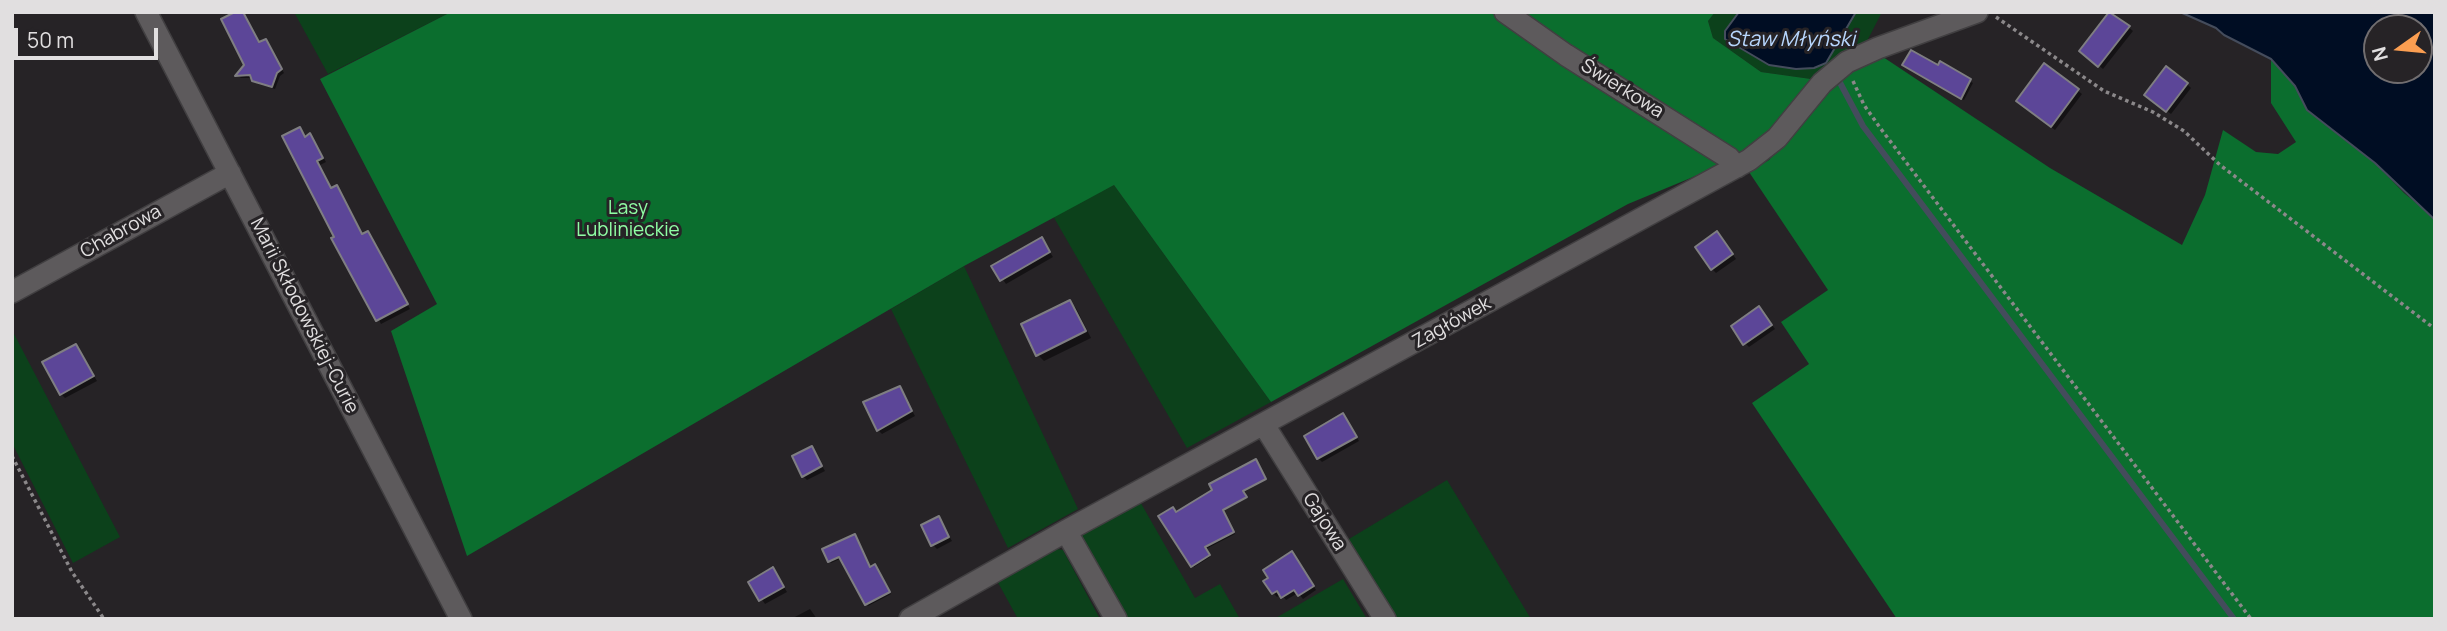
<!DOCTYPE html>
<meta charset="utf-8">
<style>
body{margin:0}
#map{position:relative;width:2447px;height:631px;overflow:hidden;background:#262326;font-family:Manrope,sans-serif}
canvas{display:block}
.frame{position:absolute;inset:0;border:14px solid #e1dfe0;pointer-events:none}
.north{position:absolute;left:2363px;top:14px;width:70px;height:70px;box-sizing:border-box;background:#262326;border:2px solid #716e70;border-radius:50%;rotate:255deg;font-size:19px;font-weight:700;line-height:28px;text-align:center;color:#e1dfe0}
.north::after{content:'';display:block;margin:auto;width:24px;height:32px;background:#fb9e51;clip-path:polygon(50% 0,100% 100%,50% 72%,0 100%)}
.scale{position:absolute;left:14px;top:28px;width:144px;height:32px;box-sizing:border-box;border:4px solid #e1dfe0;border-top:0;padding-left:9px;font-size:21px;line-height:24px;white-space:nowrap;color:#e1dfe0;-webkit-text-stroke:5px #262326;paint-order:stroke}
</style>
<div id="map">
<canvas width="2447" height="631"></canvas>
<div class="frame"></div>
<div class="north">N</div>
<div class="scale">50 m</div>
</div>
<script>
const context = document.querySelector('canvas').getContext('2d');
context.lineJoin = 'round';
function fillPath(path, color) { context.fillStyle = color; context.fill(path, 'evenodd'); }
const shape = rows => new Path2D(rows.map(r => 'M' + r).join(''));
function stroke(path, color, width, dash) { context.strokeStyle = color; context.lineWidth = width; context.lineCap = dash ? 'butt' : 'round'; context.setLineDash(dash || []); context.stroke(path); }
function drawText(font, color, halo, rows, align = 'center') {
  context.font = font + ' Manrope,sans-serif'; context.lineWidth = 6; context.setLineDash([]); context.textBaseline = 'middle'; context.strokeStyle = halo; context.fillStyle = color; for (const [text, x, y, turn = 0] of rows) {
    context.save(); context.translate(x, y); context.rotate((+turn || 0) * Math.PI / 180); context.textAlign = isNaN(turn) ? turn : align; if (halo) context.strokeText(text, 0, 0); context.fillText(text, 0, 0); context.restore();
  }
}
const green = shape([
 [294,12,451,12,328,74],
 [1715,12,1739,12,1726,40,1769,65,1796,69,1814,68,1826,62,1856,12,1882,12,1865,45,1843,54,1811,79,1761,72,1713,38,1708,21],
 [1114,185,1271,402,1187,448,1053,216],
 [964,266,1078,509,1008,548,891,309],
 [12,330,120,537,73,563,12,443],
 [1447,480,1531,619,1392,619,1344,542],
 [1138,498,1195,598,1220,584,1240,619,1122,619,1079,542,1082,530],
 [1048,548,1063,550,1100,619,1018,619,996,579],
 [1343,579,1367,619,1274,619]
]);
const forest = shape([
 [451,12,1715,12,1708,21,1713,38,1761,72,1811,79,1774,135,1722,165,1628,204,1271,402,1114,185,964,266,467,556,391,331,437,304,320,79],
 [1865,45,2050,168,2182,245,2205,195,2223,130,2256,152,2278,154,2296,142,2271,103,2271,59,2295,86,2307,110,2375,163,2404,193,2435,218,2435,619,1897,619,1752,403,1809,364,1781,322,1828,290,1749,172,1769,160]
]);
const water = shape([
 [1739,12,1856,12,1826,63,1814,68,1796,69,1769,65,1725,39,1725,31,1739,12],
 [2180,12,2435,12,2435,220,2375,163,2307,110,2295,86,2271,59,2224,35,2216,28,2180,12],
 [2377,28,2419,28,2419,70,2377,70,2377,28]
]);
const shadow = shape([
 [2111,13,2133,31,2103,69,2081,51],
 [266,41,284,73,280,76,275,89,258,84,253,78,241,78,238,76,260,44],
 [1941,64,1973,83,1964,100,1907,68,1939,68],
 [2045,65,2082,94,2055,130,2022,105],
 [2187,84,2191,88,2171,114,2150,99],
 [299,129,306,138,310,136,314,140,326,162,320,165,332,189,337,187,341,191,363,235,368,233,372,237,410,309,381,324,337,237],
 [1721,238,1736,259,1716,273,1712,269],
 [1041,239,1053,257,1006,284,994,267],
 [1070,302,1076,308,1091,338,1044,361,1038,355],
 [1763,313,1775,329,1749,347,1745,343],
 [76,346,97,381,65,398,61,394],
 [900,388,915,416,882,434,878,430],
 [1343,415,1359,441,1322,462,1318,458],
 [812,448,825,471,807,480,803,476],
 [1257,463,1266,480,1244,492,1247,498,1223,511,1235,534,1206,549,1210,557,1194,567,1176,514],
 [938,518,952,541,937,549,933,545],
 [824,550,870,569,876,568,891,594,868,606,842,558,831,563],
 [1295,557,1316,590,1303,599,1298,593,1286,600,1281,594,1277,597,1273,593],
 [773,569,787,592,765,604,750,582],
 [810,609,817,619,791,619]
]);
const stream = shape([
 [1837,77,1863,126,2234,619]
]);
const building = shape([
 [235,12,243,12,259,42,266,39,282,69,277,73,272,87,252,81,250,75,235,76,244,65,221,19,235,12],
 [2109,12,2130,26,2098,67,2079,51,2109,12],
 [1911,50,1938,65,1940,61,1971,79,1961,99,1902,65,1911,50],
 [2044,63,2079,89,2051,127,2016,101,2044,63],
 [2166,66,2188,83,2166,112,2144,95,2166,66],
 [300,127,305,137,310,133,323,158,317,161,331,188,337,185,362,234,368,231,408,304,376,321,331,238,334,237,282,136,300,127],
 [1717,231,1733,254,1711,270,1695,247,1717,231],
 [1042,237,1050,252,1000,281,991,266,1042,237],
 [1070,300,1086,331,1036,356,1021,324,1070,300],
 [1759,306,1772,325,1743,345,1731,326,1759,306],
 [76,344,94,376,60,395,42,362,76,344],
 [900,386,912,411,877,431,863,402,900,386],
 [1343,413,1357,437,1317,459,1304,436,1343,413],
 [812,446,822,466,802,477,792,456,812,446],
 [1256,459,1266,479,1243,491,1247,497,1223,510,1234,532,1205,547,1210,555,1191,567,1158,516,1173,507,1176,512,1212,490,1209,484,1256,459],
 [939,516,949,537,931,546,921,525,939,516],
 [855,534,870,567,875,564,890,592,865,605,839,557,828,562,822,549,855,534],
 [1292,551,1314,586,1298,596,1294,590,1281,598,1277,591,1272,594,1263,581,1268,578,1263,570,1292,551],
 [773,567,784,587,759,601,748,582,773,567]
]);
const path = shape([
 [1996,17,2104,91,2153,112,2184,131,2220,165,2435,329],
 [1853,81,1864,105,1881,129,2251,619],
 [12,456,72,572,104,619]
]);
const minor = shape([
 [146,12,461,619],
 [1505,12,1566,55,1729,158,1737,167],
 [12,292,230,173],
 [1264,425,1385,619],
 [1066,531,1116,619],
 [910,619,1066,531,1749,160,1777,138,1822,83,1847,62,1878,48,1977,12]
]);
const streetNames = [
 ["Świerkowa",1622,89,32],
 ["Chabrowa",121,232,-29],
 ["Marii Skłodowskiej-Curie",304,316,63],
 ["Zagłówek",1452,323,-29],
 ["Gajowa",1324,522,58]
];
const parkNames = [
 ["Lasy",628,209],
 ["Lublinieckie",628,231]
];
const waterNames = [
 ["Staw Młyński",1791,40]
];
fillPath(green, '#0c411b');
fillPath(forest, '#0b6e2e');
fillPath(water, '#000d23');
stroke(water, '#444c5c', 2);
fillPath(shadow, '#0007');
stroke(stream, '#444c5c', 6);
fillPath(building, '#5c4698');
stroke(building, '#7f7e82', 2);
stroke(minor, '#413f41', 24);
stroke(path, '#8b888a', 3.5, [3.5, 3.5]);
stroke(minor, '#5d5a5c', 21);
drawText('19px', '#e1dfe0', '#262326', streetNames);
drawText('19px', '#8ffea4', '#262326', parkNames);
drawText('italic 21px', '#b7d6fd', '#262326', waterNames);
</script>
